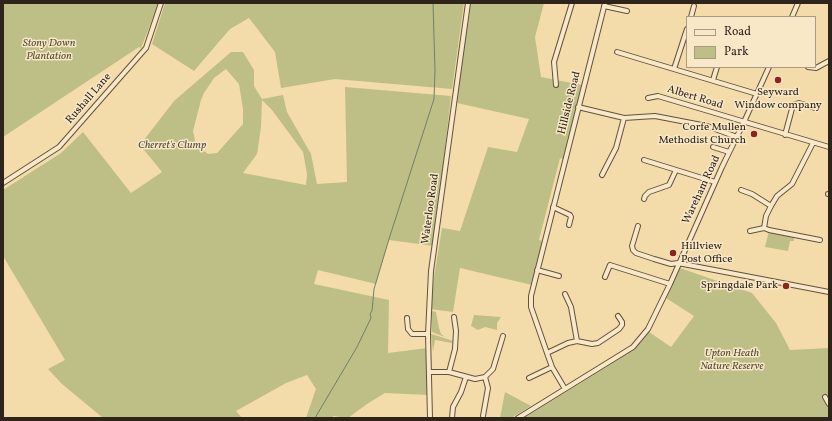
<!DOCTYPE html>
<style>
body{margin:0}
#map{position:relative;width:832px;height:421px;overflow:hidden;background:#f4dbaa;font-family:Vollkorn,serif}
canvas{display:block}
.frame{position:absolute;inset:0;border:4px solid #2f241b;pointer-events:none}
.legend{position:absolute;left:686px;top:16px;width:130px;height:52px;box-sizing:border-box;background:#f8e8c8;border:1px solid #a89a83;margin:0;padding:5px 7px;list-style:none;font-size:12px;color:#2f241b}
.legend li{display:flex;align-items:center;gap:8px;height:20px}
.legend b{width:20px;border:1px solid #a89a83}
</style>
<div id="map">
<canvas width="832" height="421"></canvas>
<div class="frame"></div>
<ul class="legend">
<li><b style="height:5px;background:#f8e8c8"></b>Road</li>
<li><b style="height:11px;background:#bebf86"></b>Park</li>
</ul>
</div>
<script>
const context = document.querySelector('canvas').getContext('2d');
context.lineJoin = 'round';
function fillPath(path, color) { context.fillStyle = color; context.fill(path, 'evenodd'); }
const shape = rows => new Path2D(rows.map(r => 'M' + r).join(''));
function stroke(path, color, width, dash) { context.strokeStyle = color; context.lineWidth = width; context.lineCap = dash ? 'butt' : 'round'; context.setLineDash(dash || []); context.stroke(path); }
function drawText(font, color, halo, rows, align = 'center') {
  context.font = font + ' Vollkorn,serif'; context.lineWidth = 3; context.setLineDash([]); context.textBaseline = 'middle'; context.strokeStyle = halo; context.fillStyle = color; for (const [text, x, y, turn = 0] of rows) {
    context.save(); context.translate(x, y); context.rotate((+turn || 0) * Math.PI / 180); context.textAlign = isNaN(turn) ? turn : align; if (halo) context.strokeText(text, 0, 0); context.fillText(text, 0, 0); context.restore();
  }
}
const green = shape([
 [3,3,158,3,158,5,141,48,139,47,3,137],
 [165,3,464,3,452,89,335,79,281,88,275,52,249,18,230,29,194,71,152,44],
 [471,3,544,3,535,37,541,77,582,85,563,159,560,158,539,240,543,241,532,285,460,268,453,312,431,309,434,277,442,228,460,231,488,147,517,152,529,119,457,103,459,79],
 [231,52,243,52,254,70,254,86,262,99,283,95,287,112,311,154,317,184,347,182,345,87,451,96,434,246,389,240,376,284,318,270,314,284,389,300,388,353,427,348,428,395,385,393,367,404,348,418,333,416,333,418,306,418,316,389,307,375,286,383,236,411,242,418,103,418,62,384,48,369,65,360,3,256,3,190,61,153,83,132,131,193,162,172,140,145,174,101],
 [226,69,239,84,243,109,243,124,217,153,208,154,196,145,193,131,201,100,204,93,214,78],
 [262,100,272,110,303,152,307,174,306,185,243,173,257,154,261,127],
 [769,231,794,236,794,241,790,241,788,251,765,247],
 [680,268,752,293,776,323,790,350,829,348,829,418,524,418,605,368,637,347,649,332,671,347,694,316,666,298],
 [432,311,436,312,439,328,441,334,445,337,432,332],
 [474,315,501,317,497,323,497,330,485,327,478,330,471,326],
 [431,334,438,336,453,341,452,343,435,340,433,352],
 [505,392,531,406,511,418,500,418]
]);
const stream = shape([
 [315,418,357,347,371,318,370,314,372,311,374,289,389,239,434,99,435,71,433,3]
]);
const minor = shape([
 [604,6,627,11],
 [691,17,694,6],
 [792,17,798,3],
 [617,52,757,94],
 [808,67,816,68,829,61],
 [674,69,687,29],
 [713,80,717,67],
 [556,85,554,62,572,3],
 [648,98,658,96,829,147],
 [578,107,624,118,655,116,707,126,737,137],
 [785,135,793,105,799,103,815,108],
 [713,147,729,152],
 [644,160,715,182],
 [602,175,616,148,624,118],
 [3,183,59,147,146,48,161,3],
 [741,190,752,194,771,206,777,196,792,184,813,143],
 [828,194,829,194],
 [644,199,645,196,649,192,669,185,676,170],
 [553,207,570,215,571,217,569,225],
 [638,226,632,246,633,250,636,253,654,259,671,264,678,263,829,292],
 [764,228,766,216,771,206],
 [750,231,764,228,769,230,820,240],
 [537,270,559,276],
 [605,277,610,265,670,284],
 [565,294,571,307,577,341],
 [407,318,408,329,412,334,428,334],
 [547,353,568,343,577,341,592,344,598,343,619,329,622,325,622,322,618,316],
 [429,372,449,372,475,379,485,377,493,369,503,336],
 [449,372,455,349,456,331,454,317],
 [529,378,552,367],
 [565,389,552,367,547,353,531,307,531,296,605,3],
 [825,397,829,404],
 [483,416,488,388,485,377],
 [430,418,428,334,431,271,468,3],
 [452,418,453,407,461,392,466,377],
 [518,418,633,347,648,329,670,284,722,167,744,122,769,67]
]);
const markers = [
 [778,80,4,"#8f2418"],
 [754,134,4,"#8f2418"],
 [673,253,4,"#8f2418"],
 [786,286,4,"#8f2418"]
];
const parkNames = [
 ["Stony Down",49,44],
 ["Plantation",49,57],
 ["Cherret's Clump",172,146],
 ["Upton Heath",732,354],
 ["Nature Reserve",732,367]
];
const poiNames = [
 ["Seyward",778,93,"center"],
 ["Window company",778,106,"center"],
 ["Corfe Mullen",746,128],
 ["Methodist Church",746,141],
 ["Hillview",681,247,"left"],
 ["Post Office",681,260,"left"],
 ["Springdale Park",778,286]
];
const streetNames = [
 ["Albert Road",695,98,17],
 ["Rushall Lane",89,99,-49],
 ["Hillside Road",570,103,-76],
 ["Wareham Road",702,190,-65],
 ["Waterloo Road",431,209,-82]
];
fillPath(green, '#bebf86');
stroke(stream, '#717f6d', 1);
stroke(minor, '#60523f', 6);
stroke(minor, '#f8e8c8', 4);
for (const [x, y, r, color] of markers) { const dot = new Path2D(); dot.arc(x, y, r, 0, 2 * Math.PI); context.fillStyle = color; context.fill(dot); stroke(dot, '#f8e8c8', 1.5); }
drawText('italic 11px', '#534b36', '#f8e8c8', parkNames);
drawText('11px', '#2f241b', '#f8e8c8', poiNames, 'right');
drawText('11px', '#2f241b', '#f8e8c8', streetNames);
</script>
